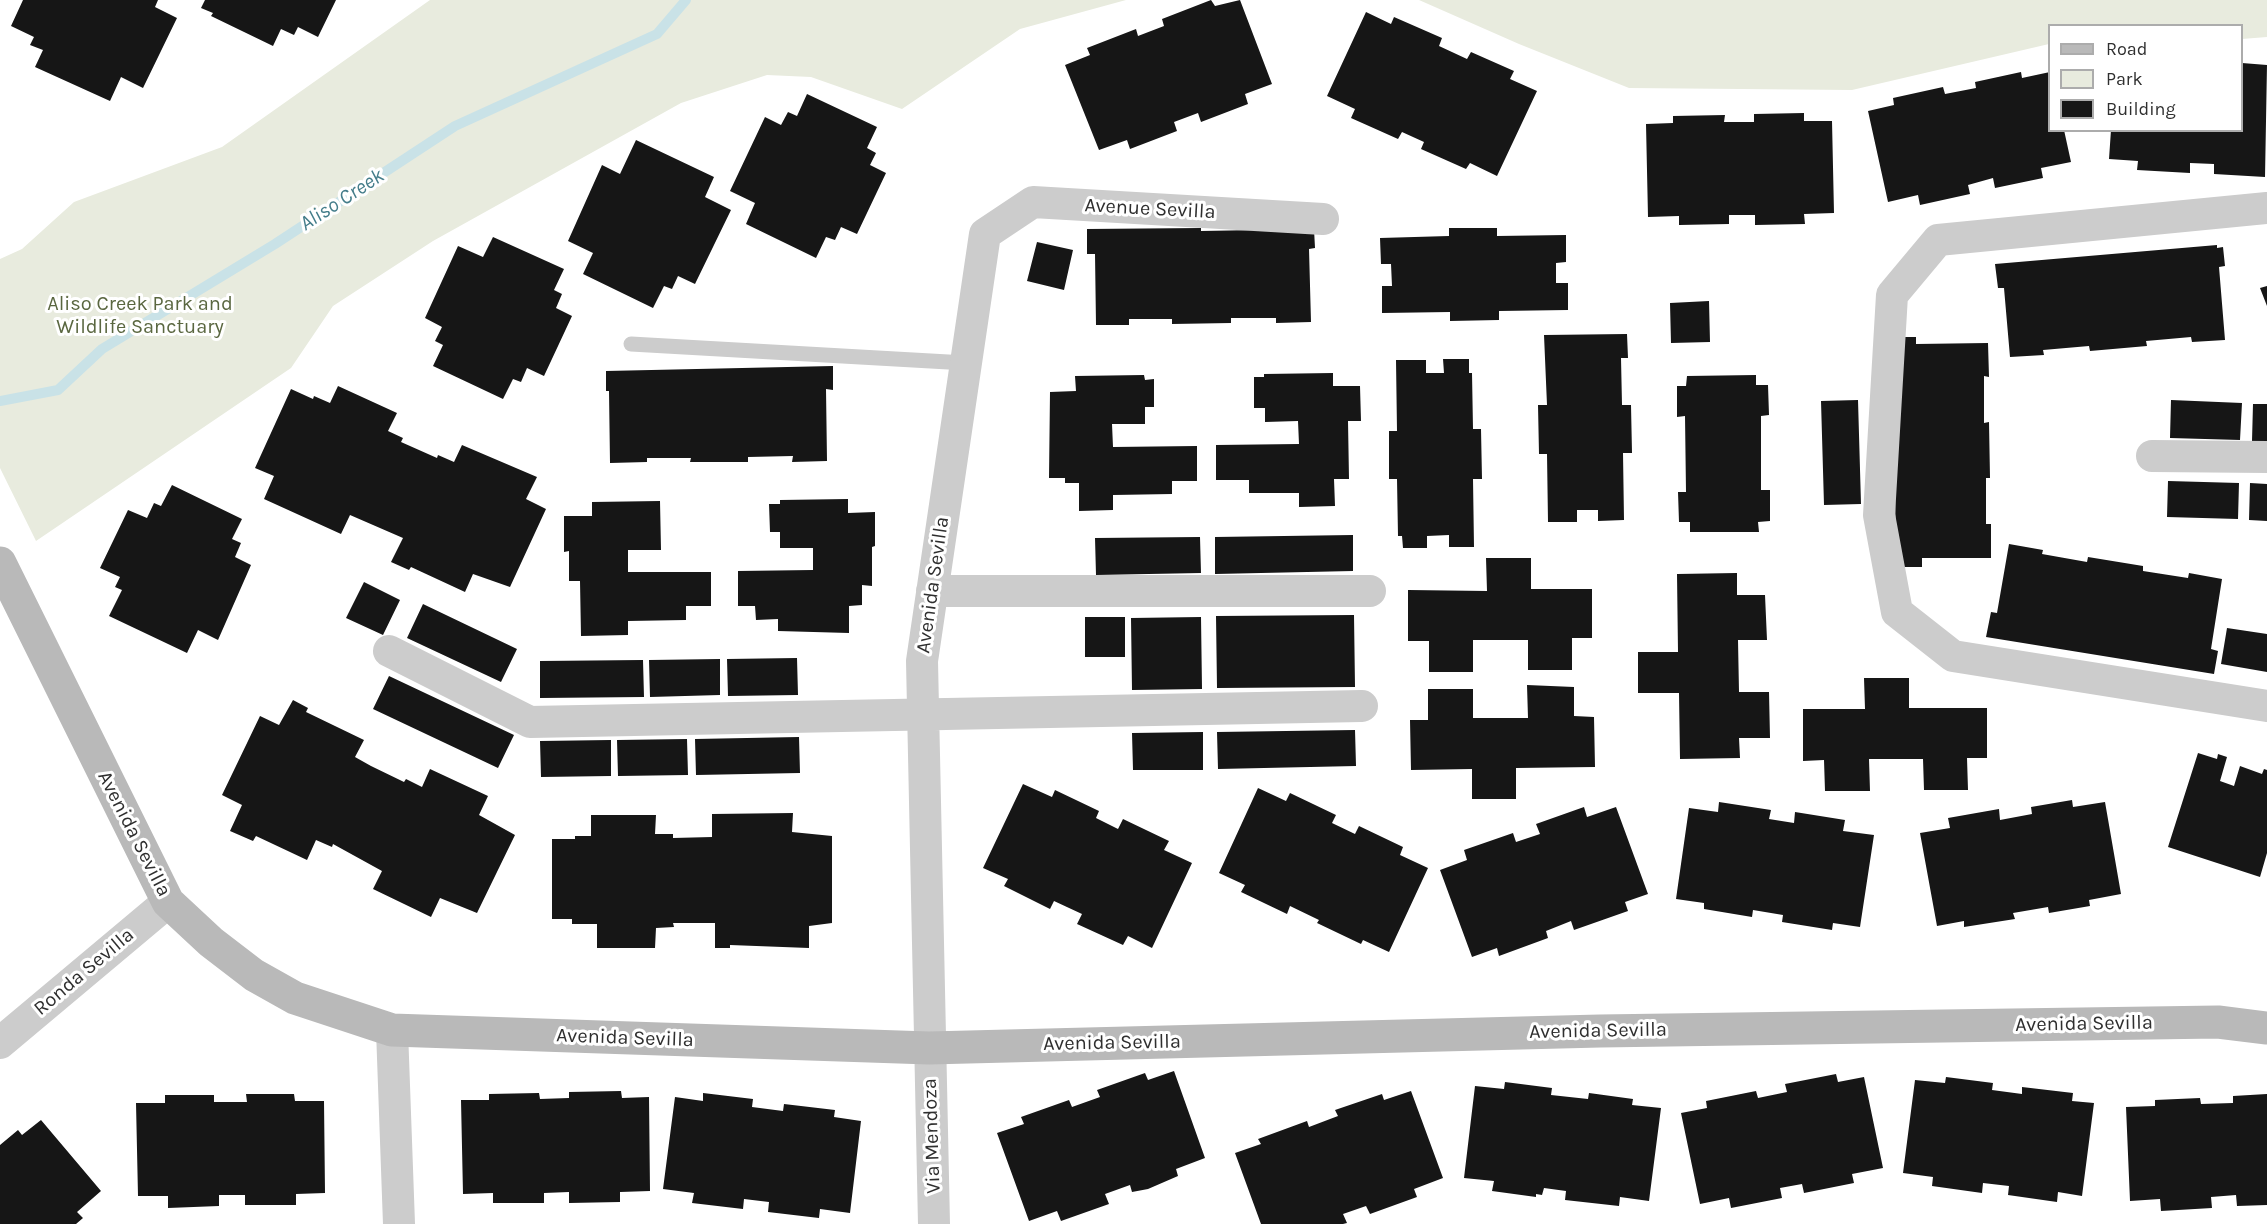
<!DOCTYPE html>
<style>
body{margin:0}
#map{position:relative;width:2267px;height:1224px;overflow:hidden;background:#fff;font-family:Karla,sans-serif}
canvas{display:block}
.legend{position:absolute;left:2048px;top:24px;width:195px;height:108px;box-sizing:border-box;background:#fff;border:2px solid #acacac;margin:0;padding:8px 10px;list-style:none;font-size:18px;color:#2f2f2f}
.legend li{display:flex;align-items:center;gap:12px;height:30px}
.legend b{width:30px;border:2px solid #acacac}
</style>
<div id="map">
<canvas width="2267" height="1224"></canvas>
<ul class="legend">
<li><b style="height:8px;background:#b9b9b9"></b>Road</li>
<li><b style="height:16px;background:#e8ebde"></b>Park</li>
<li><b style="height:16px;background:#161616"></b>Building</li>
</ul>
</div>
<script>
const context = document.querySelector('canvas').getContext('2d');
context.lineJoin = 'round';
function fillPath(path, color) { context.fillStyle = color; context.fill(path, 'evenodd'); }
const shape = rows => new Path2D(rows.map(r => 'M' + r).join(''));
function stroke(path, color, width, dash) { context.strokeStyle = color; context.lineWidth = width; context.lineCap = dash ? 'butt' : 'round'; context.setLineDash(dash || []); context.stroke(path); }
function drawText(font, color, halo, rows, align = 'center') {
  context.font = font + ' Karla,sans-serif'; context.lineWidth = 6; context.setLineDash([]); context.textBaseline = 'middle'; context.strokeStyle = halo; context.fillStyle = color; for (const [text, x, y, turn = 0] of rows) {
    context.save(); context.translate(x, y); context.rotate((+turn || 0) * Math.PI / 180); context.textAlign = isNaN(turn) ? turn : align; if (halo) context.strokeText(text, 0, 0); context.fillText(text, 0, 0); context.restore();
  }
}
const green = shape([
 [430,0,1126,0,1020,29,902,109,811,77,767,75,681,103,433,241,333,306,291,368,36,541,0,468,0,259,22,249,74,202,222,147],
 [1419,0,2267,0,2267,37,2242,39,2242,26,2050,26,2049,44,1852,90,1629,88,1519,44]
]);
const stream = shape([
 [0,401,58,390,102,349,275,244,455,126,657,34,686,0]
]);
const building = shape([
 [23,0,158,0,155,7,177,18,143,88,121,77,110,101,35,67,43,50,30,45,34,37,11,26],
 [205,0,336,0,318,37,298,27,294,35,281,29,273,46,211,16,213,13,201,8],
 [1211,0,1215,6,1240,0,1272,84,1245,94,1248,104,1201,122,1198,113,1174,122,1177,131,1130,149,1127,140,1099,150,1065,65,1090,55,1087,48,1136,29,1138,36,1164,26,1162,19],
 [1366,12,1391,24,1394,17,1442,38,1439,46,1467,59,1471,52,1514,71,1510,79,1537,91,1497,176,1470,163,1466,169,1421,149,1424,142,1402,132,1398,139,1351,118,1355,109,1327,96],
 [2242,63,2267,65,2265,177,2214,174,2214,164,2190,163,2190,173,2137,170,2138,161,2109,159,2111,130,2242,130],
 [2021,72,2022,78,2050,72,2050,130,2064,130,2071,162,2041,168,2043,178,1995,188,1993,178,1968,185,1970,194,1920,205,1918,195,1888,202,1868,111,1894,105,1893,98,1943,87,1945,94,1976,88,1975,82],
 [807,94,877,127,867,148,876,153,870,165,886,173,857,234,841,227,835,240,826,237,816,258,746,224,755,203,730,191,765,117,781,125,788,112,797,116],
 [1804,113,1804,121,1832,121,1834,213,1804,214,1805,224,1755,225,1755,215,1729,215,1729,224,1679,225,1679,216,1648,217,1646,124,1673,123,1673,116,1725,115,1724,122,1754,122,1754,114],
 [636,140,714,177,705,197,731,210,695,284,678,276,672,289,664,286,653,308,583,274,593,253,568,241,602,165,620,174],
 [1201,228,1201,231,1314,229,1315,248,1309,249,1311,322,1276,323,1276,318,1231,318,1231,323,1172,324,1172,319,1129,319,1129,325,1096,325,1095,254,1087,254,1087,229],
 [1449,228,1497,228,1497,236,1566,235,1566,262,1556,263,1556,283,1568,283,1568,310,1499,311,1499,320,1450,321,1450,312,1382,313,1382,286,1392,286,1391,264,1381,264,1380,238,1449,236],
 [493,237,564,269,554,290,562,294,556,308,572,316,544,376,527,368,521,382,513,379,503,399,433,366,443,345,435,341,442,327,425,318,458,246,483,257],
 [1037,242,1073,250,1064,290,1027,281],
 [2217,245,2217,248,2223,247,2225,266,2219,267,2225,340,2192,342,2191,337,2146,341,2147,346,2090,351,2089,346,2043,350,2044,355,2010,357,2004,288,1998,288,1995,264],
 [2267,286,2267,306,2260,288],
 [1709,301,1710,342,1671,343,1670,303],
 [1627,334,1628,358,1621,358,1622,405,1631,405,1632,453,1623,453,1624,520,1598,521,1598,510,1577,510,1577,522,1548,522,1547,454,1539,454,1538,405,1547,405,1544,335],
 [1893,337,1916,337,1916,344,1988,343,1989,377,1984,376,1984,423,1989,422,1990,478,1986,478,1986,524,1991,524,1991,558,1922,558,1922,567,1896,567],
 [1443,359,1469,359,1469,373,1472,373,1473,429,1481,429,1482,479,1473,479,1474,547,1449,547,1449,535,1427,536,1427,548,1403,548,1402,536,1398,536,1397,479,1389,479,1389,431,1397,431,1396,360,1426,360,1426,373,1444,373],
 [833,366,833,390,826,389,827,461,792,462,793,456,748,457,748,462,690,462,691,458,647,458,647,462,610,463,609,391,606,391,606,371],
 [1333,373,1333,386,1360,386,1361,421,1348,421,1349,479,1334,479,1335,506,1299,507,1299,493,1249,493,1249,480,1216,480,1216,445,1299,444,1298,421,1265,422,1265,408,1254,408,1254,377,1264,377,1264,374],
 [1144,375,1145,380,1154,379,1154,407,1145,407,1145,424,1112,424,1113,447,1197,446,1197,481,1172,481,1172,494,1113,495,1113,510,1079,511,1079,483,1065,483,1065,478,1049,478,1050,392,1076,391,1075,376],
 [1756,375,1756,385,1768,385,1769,415,1761,416,1761,490,1770,490,1770,521,1758,522,1759,532,1690,532,1690,522,1679,522,1678,492,1686,492,1685,416,1677,417,1677,386,1686,386,1687,376],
 [338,386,397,413,388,431,403,438,401,442,437,458,438,455,454,462,462,445,537,477,526,499,546,509,510,587,473,574,465,592,411,567,409,570,391,562,403,538,350,515,341,534,264,499,274,476,255,468,291,389,313,399,314,396,330,403],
 [1858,400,1861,504,1824,505,1821,401],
 [2171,400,2242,403,2240,440,2170,438],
 [2253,404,2267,404,2267,441,2252,441],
 [2168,481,2239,483,2238,519,2167,517],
 [2250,483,2267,484,2267,521,2249,520],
 [172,485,242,519,232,539,241,543,235,557,251,565,218,640,198,630,187,653,109,616,122,590,115,587,120,577,100,568,128,510,147,518,154,503,161,506],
 [848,499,848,513,875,512,875,546,872,547,872,586,862,585,862,605,849,606,849,633,778,631,778,619,756,620,755,606,738,606,738,571,813,570,813,548,780,548,780,532,770,532,769,504,780,504,780,500],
 [660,501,661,550,628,550,628,572,711,572,711,606,686,606,686,620,628,621,628,635,581,636,580,581,569,581,569,551,564,552,564,516,592,516,592,502],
 [1353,535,1353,571,1215,574,1215,537],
 [1200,537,1201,573,1096,575,1095,538],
 [2009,544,2043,550,2042,554,2087,562,2088,557,2143,566,2143,571,2188,578,2189,573,2222,579,2211,649,2218,651,2214,674,1986,637,1991,612,1997,613],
 [1486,558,1531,558,1531,589,1592,589,1592,638,1572,638,1572,670,1528,670,1528,640,1473,640,1473,672,1429,672,1429,641,1408,641,1408,590,1487,591],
 [1737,573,1737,595,1765,595,1767,640,1738,640,1739,692,1769,692,1770,738,1739,738,1740,758,1680,759,1679,693,1638,693,1638,652,1678,652,1677,574],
 [364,582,400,600,383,635,346,618],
 [423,604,517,649,501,682,407,638],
 [1354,615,1355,687,1217,688,1216,616],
 [1085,617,1125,617,1125,657,1085,657],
 [1201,617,1202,689,1132,690,1131,618],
 [2227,628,2267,634,2267,672,2221,664],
 [797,658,798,695,728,696,727,659],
 [720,659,720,695,650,697,649,660],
 [643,660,644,697,540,698,540,661],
 [389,676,514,735,498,768,373,709],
 [1864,678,1909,678,1909,708,1987,708,1987,758,1967,758,1968,790,1924,790,1923,759,1869,759,1870,791,1825,791,1824,760,1803,761,1803,709,1865,709],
 [1527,685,1574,687,1574,716,1594,717,1595,767,1516,768,1516,799,1472,799,1472,769,1411,770,1410,720,1428,720,1428,689,1473,689,1473,718,1528,718],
 [293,700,308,708,306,712,364,740,355,757,371,766,404,782,406,779,422,787,430,769,488,796,479,815,515,835,477,913,440,898,431,917,373,889,382,871,333,844,332,847,316,840,307,860,256,836,253,841,230,831,242,805,222,795,260,716,279,725],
 [1355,730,1356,766,1218,769,1217,732],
 [1203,732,1203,770,1133,770,1132,733],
 [799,737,800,773,696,775,695,739],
 [687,739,688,775,618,776,617,740],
 [611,740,611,776,541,777,540,741],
 [2198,753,2217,759,2218,754,2227,757,2220,781,2234,786,2240,766,2262,774,2264,769,2267,770,2267,853,2260,877,2168,847],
 [1023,784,1052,797,1055,790,1099,811,1096,818,1118,829,1123,819,1169,841,1164,850,1192,863,1152,948,1128,936,1123,945,1077,924,1082,914,1054,901,1050,909,1004,886,1008,879,983,868],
 [1258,788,1286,801,1290,793,1336,815,1332,823,1355,834,1359,826,1403,847,1400,855,1428,868,1389,952,1363,940,1361,944,1317,923,1319,920,1290,906,1287,914,1241,892,1245,885,1219,873],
 [2072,800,2073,807,2105,802,2121,894,2089,900,2090,906,2049,913,2048,907,2013,913,2015,919,1964,927,1964,921,1937,926,1920,833,1950,828,1948,818,1999,809,2000,820,2032,814,2031,807],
 [1719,802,1771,810,1769,819,1794,823,1795,812,1845,820,1843,831,1874,835,1860,927,1833,923,1832,930,1782,922,1783,915,1753,910,1752,917,1704,909,1704,903,1676,899,1689,808,1718,812],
 [1584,807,1587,817,1616,807,1648,894,1625,902,1628,911,1574,930,1571,921,1546,931,1548,938,1499,956,1497,948,1472,957,1440,870,1467,860,1464,850,1513,833,1516,842,1540,834,1536,824],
 [793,813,792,832,832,836,832,923,809,926,809,948,730,945,730,948,715,948,715,923,673,923,674,927,656,928,655,948,597,948,597,924,572,924,572,919,552,919,552,839,575,839,575,836,591,836,591,815,656,815,655,834,673,834,673,838,712,837,712,814],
 [1174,1071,1205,1158,1176,1169,1178,1176,1148,1189,1132,1192,1130,1185,1105,1194,1109,1204,1061,1221,1057,1211,1029,1221,997,1133,1024,1124,1021,1117,1069,1100,1072,1107,1100,1097,1097,1090,1145,1073,1148,1080],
 [1836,1074,1838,1082,1864,1077,1883,1168,1852,1174,1854,1183,1804,1193,1802,1184,1780,1188,1782,1198,1731,1208,1729,1198,1700,1204,1681,1113,1707,1108,1706,1101,1756,1091,1758,1098,1787,1092,1785,1084],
 [1946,1077,1993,1083,1992,1090,2022,1094,2022,1087,2073,1093,2072,1101,2094,1103,2082,1196,2058,1192,2057,1202,2008,1195,2009,1186,1983,1183,1982,1193,1932,1186,1933,1177,1903,1173,1915,1080,1945,1083],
 [1505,1082,1552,1088,1551,1095,1588,1099,1589,1093,1633,1099,1632,1105,1661,1108,1649,1201,1620,1197,1619,1206,1565,1200,1566,1191,1544,1188,1542,1195,1536,1194,1536,1197,1492,1191,1494,1181,1464,1178,1475,1086,1504,1089],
 [621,1091,622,1098,649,1097,650,1191,620,1192,620,1202,569,1203,569,1192,544,1193,544,1203,493,1203,493,1193,463,1194,461,1100,489,1100,489,1094,539,1093,540,1099,569,1098,569,1092],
 [1411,1091,1443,1178,1414,1189,1417,1197,1370,1214,1366,1206,1343,1214,1347,1223,1343,1224,1261,1224,1235,1153,1261,1144,1258,1139,1307,1121,1309,1127,1338,1116,1335,1110,1382,1094,1384,1100],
 [703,1093,753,1099,752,1107,783,1111,784,1104,835,1110,834,1117,861,1121,850,1213,820,1209,819,1218,768,1212,769,1202,744,1199,743,1209,692,1203,694,1193,663,1189,675,1097,703,1101],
 [246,1094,294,1094,295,1101,324,1101,325,1193,296,1194,296,1205,245,1205,245,1195,219,1195,219,1206,168,1208,168,1196,138,1196,136,1103,165,1103,165,1095,214,1095,214,1102,247,1102],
 [2267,1094,2267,1205,2237,1206,2236,1195,2211,1197,2212,1208,2161,1211,2160,1199,2130,1201,2126,1107,2155,1106,2155,1100,2200,1098,2201,1104,2233,1103,2233,1096],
 [41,1120,101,1191,77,1212,83,1218,76,1224,0,1224,0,1145,18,1130,22,1135]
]);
const lane = shape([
 [631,344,966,363]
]);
const street = shape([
 [2267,208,1938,240,1892,295,1879,515,1897,612,1953,656,2267,706],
 [2152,456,2267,457],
 [932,591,1370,591],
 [389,651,530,722,1362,706],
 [392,1030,399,1224],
 [0,1043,168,902],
 [934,1224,922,661,985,234,1033,202,1323,219]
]);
const secondary = shape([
 [0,563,168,902,211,942,254,975,295,998,392,1030,929,1048,1600,1031,2218,1022,2267,1028]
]);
const streetNames = [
 ["Avenue Sevilla",1150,209,3],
 ["Avenida Sevilla",933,585,-82],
 ["Avenida Sevilla",134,834,63],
 ["Ronda Sevilla",84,972,-40],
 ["Avenida Sevilla",2084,1024,-1],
 ["Avenida Sevilla",1598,1031,-1],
 ["Avenida Sevilla",625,1038,2],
 ["Avenida Sevilla",1112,1043,-1],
 ["Via Mendoza",932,1136,-92]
];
const parkNames = [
 ["Aliso Creek Park and",140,304],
 ["Wildlife Sanctuary",140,327]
];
const waterNames = [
 ["Aliso Creek",342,200,-33]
];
fillPath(green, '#e8ebde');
stroke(stream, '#c9e2e7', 10);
fillPath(building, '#161616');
stroke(lane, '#ccc', 15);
stroke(street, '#ccc', 32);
stroke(secondary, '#b9b9b9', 33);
drawText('20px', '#2f2f2f', '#fff', streetNames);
drawText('20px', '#5a6740', '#fff', parkNames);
drawText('italic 21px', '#447d8a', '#fff', waterNames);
</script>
